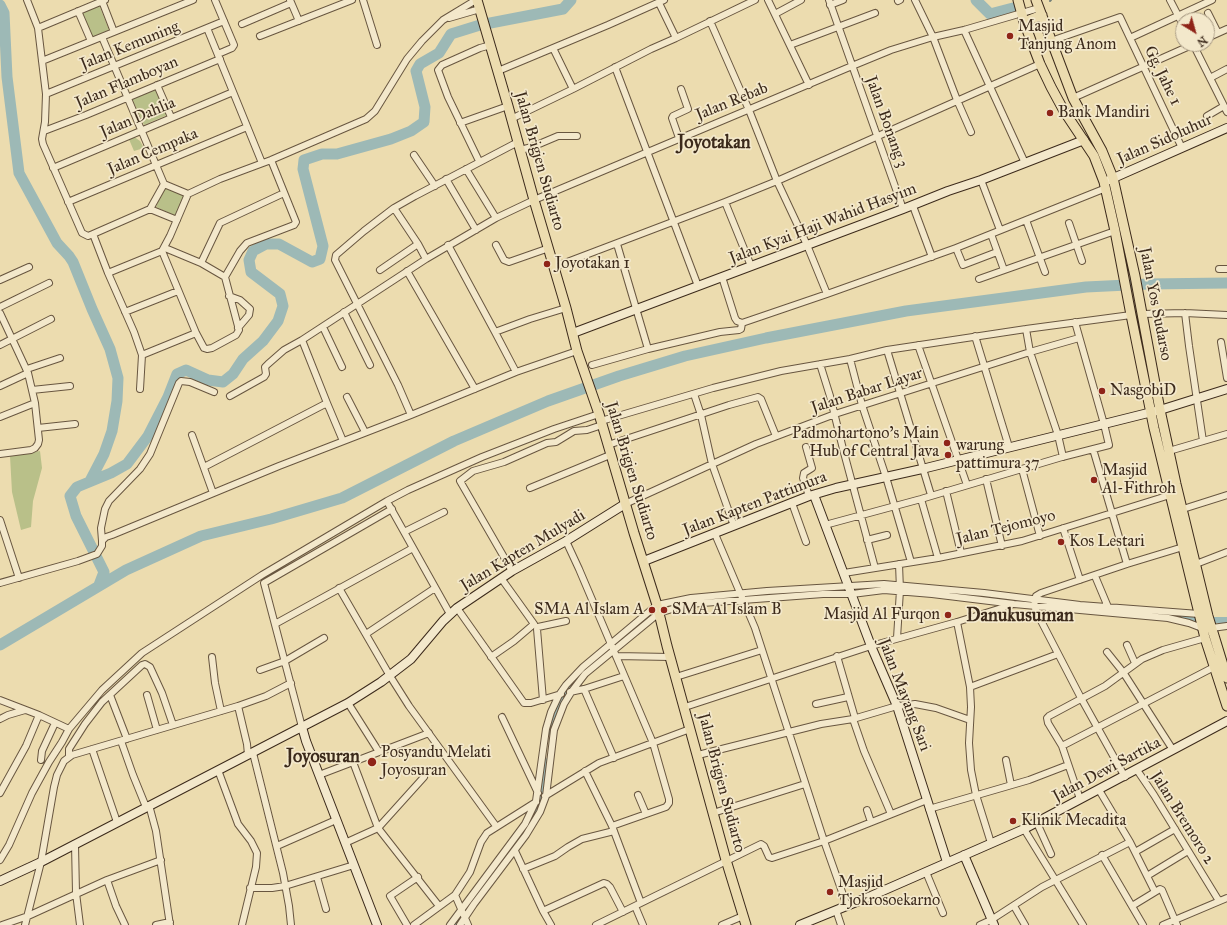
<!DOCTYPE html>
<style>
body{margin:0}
#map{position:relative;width:1227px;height:925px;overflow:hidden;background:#ecdcaf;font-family:"IM FELL Great Primer",serif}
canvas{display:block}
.north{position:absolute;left:1175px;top:12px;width:40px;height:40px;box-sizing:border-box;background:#f3e8cb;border:1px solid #aa9c85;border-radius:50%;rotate:143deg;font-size:11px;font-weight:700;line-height:16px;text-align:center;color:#3c2a1b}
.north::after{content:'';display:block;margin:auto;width:14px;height:18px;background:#8f2418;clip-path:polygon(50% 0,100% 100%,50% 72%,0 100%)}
</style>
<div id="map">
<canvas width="1227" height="925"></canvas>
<div class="north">N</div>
</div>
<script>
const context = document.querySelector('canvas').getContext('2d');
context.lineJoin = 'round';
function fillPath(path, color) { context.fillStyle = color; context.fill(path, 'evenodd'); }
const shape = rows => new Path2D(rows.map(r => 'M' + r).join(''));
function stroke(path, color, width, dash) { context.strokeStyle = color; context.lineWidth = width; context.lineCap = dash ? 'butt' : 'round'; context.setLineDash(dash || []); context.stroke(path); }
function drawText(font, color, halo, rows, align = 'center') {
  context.font = font + ' "IM FELL Great Primer",serif'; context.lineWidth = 3.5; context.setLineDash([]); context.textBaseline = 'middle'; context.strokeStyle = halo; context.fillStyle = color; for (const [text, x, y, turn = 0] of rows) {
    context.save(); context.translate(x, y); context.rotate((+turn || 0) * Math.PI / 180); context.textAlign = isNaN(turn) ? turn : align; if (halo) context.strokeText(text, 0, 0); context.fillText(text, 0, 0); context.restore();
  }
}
const green = shape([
 [99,5,109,30,92,37,82,13],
 [156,88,167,115,144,125,132,99],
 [133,136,140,141,144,148,134,151,128,137],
 [164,187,185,196,176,216,156,207],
 [40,451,42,468,33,501,31,527,21,530,12,492,10,456]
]);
const stream = shape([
 [1050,1,1051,0]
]);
const canal = shape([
 [837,591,875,587],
 [950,593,1038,603],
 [707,598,719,599,776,595],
 [1179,615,1205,620,1227,620],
 [590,666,611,647],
 [547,733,565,695,572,687],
 [531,823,541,799,544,760],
 [455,925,465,912]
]);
const river = shape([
 [976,0,990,14,1013,8],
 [0,5,4,13,7,77,19,173,57,243,69,256,73,262,92,309,110,349,118,378,117,401,112,431,104,454,90,481],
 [99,585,104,572,76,516,70,496,77,487,111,473,127,464,148,436,168,397,177,374,186,370,208,380,223,382,233,374,243,359,263,341,278,321,283,306,280,294,251,272,249,260,253,251,266,244,279,244,312,262,320,259,323,246,303,169,304,160,322,154,337,154,391,139,411,131,424,122,425,107,416,71,420,64,439,53,451,34,480,25,563,9,571,0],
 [0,645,126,570,201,536,271,519,342,498,454,441,548,401,619,376,685,356,766,338,906,311,1086,287,1148,284,1227,283]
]);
const street = shape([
 [27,0,38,28,46,94,45,122,42,139,43,144,82,233,88,236,93,234,108,273,134,332,142,355,140,389],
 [215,0,234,45,232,48,218,54],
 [290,0,299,21],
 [363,0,377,45],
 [768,0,809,85],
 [829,0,903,209],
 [915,0,933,37,957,100,971,132],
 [1170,0,1183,25],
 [102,1,114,32],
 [898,1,900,0],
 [659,3,676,38],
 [830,5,843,0],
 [78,11,91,41],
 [1208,13,1218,33],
 [775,14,801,0],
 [449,18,480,9],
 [710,21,749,110,777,181,807,245,827,294],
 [242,24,291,3],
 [38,28,105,0],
 [207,28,262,163],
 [964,30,1025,163],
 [260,36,352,0],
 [102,37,164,184,188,194],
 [1130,38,1212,0],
 [1207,38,1227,29],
 [1051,41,1120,17,1182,148],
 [1193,44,1227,112],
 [790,45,875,13],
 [553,48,573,89],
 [42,61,193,0],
 [615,67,698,286],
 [498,71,608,25,664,0],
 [1210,78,1227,69],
 [157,85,171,117],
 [46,94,224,21],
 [1073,98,1194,44],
 [1207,116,1224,106],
 [511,119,573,89,651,49,676,38,755,0],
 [460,123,508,106],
 [44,131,86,115,220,59],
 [679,138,672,118,673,116,688,109,681,89],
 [520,150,532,147,558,136,577,136],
 [414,155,435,186],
 [479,161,448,97,438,70,442,65,480,48,491,45],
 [53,168,233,92],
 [466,169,496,218],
 [446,179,476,230],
 [981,180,1000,230],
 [68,202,247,127],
 [725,202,751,266],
 [913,206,932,257],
 [394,208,418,244,426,259],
 [150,209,177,220],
 [1026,220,1045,272],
 [1069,223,1082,261],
 [93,234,150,209,164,184],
 [991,234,1004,270],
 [617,244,648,349],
 [448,245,495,332,516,372],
 [496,245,504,260,509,262,549,248],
 [165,248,201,263,225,277],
 [956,248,963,265,997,252],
 [162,251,196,333,204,348,207,349,212,348,236,335,239,330,225,277,240,251,247,243,294,225,296,222,271,160],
 [201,263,220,223,284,193],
 [554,267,725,202,777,181,1040,64],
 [1219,269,1227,269],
 [380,270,418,244],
 [407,271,475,389],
 [108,273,162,251,170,236,188,194,220,179,271,160,366,119,375,111,407,59,422,41,443,20,476,0],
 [722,277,735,318,737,321,742,323,827,294,956,248,1106,188],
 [979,279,1115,231],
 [0,280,29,267],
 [229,296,240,300,250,309,249,315,238,328],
 [0,307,49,283],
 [125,312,178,291],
 [344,312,370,365],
 [0,313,28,373,35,403,39,440,38,444,35,448,31,450,0,454],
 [1185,313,1189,346,1203,441],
 [1142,314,1185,313,1227,315],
 [323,327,342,367],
 [1026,329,1030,352,1058,435,1063,457],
 [495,332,530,319,566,308],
 [975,336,1009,447],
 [1221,342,1227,378],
 [0,345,51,319],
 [918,345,967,485],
 [887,350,931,495],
 [142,355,196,333],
 [850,359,862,405,886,477,911,562],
 [820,364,830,396,843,449,875,568],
 [592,365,648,349,720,332,739,330,741,329,742,323],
 [27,369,60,358],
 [0,386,28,373],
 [32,390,70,386],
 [694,394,701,415,712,464,734,526],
 [230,396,264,377,266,374,265,367,268,364,284,350,302,340],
 [347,397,365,432],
 [411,415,398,385,335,260,336,255,364,231,394,208,415,196,518,142],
 [0,417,35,403],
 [601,421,713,388,781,371,850,359,887,350,1026,329,1131,315],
 [38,428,75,424],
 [192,435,213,493],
 [343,441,327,403,302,340,426,259,496,218,534,200,852,66,891,50,933,37,964,30,1039,8],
 [608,445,729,405,758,397,761,399,776,436],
 [806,447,812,468,804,473,803,478,809,496],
 [1093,449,1127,564],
 [1169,451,1227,434],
 [204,467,327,403],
 [1022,469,1040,536],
 [986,479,1002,546],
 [530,488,610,455],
 [946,491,961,553],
 [921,499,938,558],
 [792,503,806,542],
 [625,504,756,444,835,414,1030,352,1079,338],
 [389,505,450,614],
 [1183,509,1227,495],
 [0,520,19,578],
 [825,525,921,499,1062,457,1109,445,1104,424,1075,322],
 [1063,528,1080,580],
 [404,532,444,512],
 [715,534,755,628,824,841,847,906],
 [867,540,887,535],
 [102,541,101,528,105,509,109,501,140,469,150,454,179,383,181,381,190,382,214,392],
 [566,541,579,569,653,743,669,799,669,803,666,807,612,826],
 [1196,564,1227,552],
 [512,571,460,481,473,471,504,462,547,443,556,442,574,431,587,430,602,425],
 [844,573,938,558,1022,541,1170,495],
 [1095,576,1108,607],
 [0,583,78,561,97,554,102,546,102,541,106,537,112,535,279,466,411,415,516,372,577,351],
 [339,588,390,676,409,706,496,826],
 [457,608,524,703,531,703,561,694],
 [957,622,970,687,971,707,969,743,971,770,976,795,991,843],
 [275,624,413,548],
 [1212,628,1227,626],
 [366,634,435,588],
 [897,638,900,590,899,564],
 [1127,645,1135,663],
 [1107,652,1123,672,1173,750],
 [616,656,670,657],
 [837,656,855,718],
 [212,657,215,683,221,711],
 [491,657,514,641,534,624,501,578],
 [260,670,285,661,324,638],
 [676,677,762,650],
 [970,687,1058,654],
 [584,689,614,758],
 [570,692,584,689,624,676],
 [110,695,127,739],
 [147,695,157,730],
 [0,700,39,715,69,729],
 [543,700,537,629,538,627,566,621],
 [348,703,379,752],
 [816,704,848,697],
 [238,706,266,696,291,683],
 [685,707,871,646,957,622,1011,605],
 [502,717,538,793],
 [0,719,8,715,25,710],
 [853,719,864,751,891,814],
 [302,727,264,583,392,509],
 [121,741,133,775,146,807],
 [1062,746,1214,667],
 [92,749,117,822],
 [253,753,283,873,289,906,291,925],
 [698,755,821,724,853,719,897,706,915,704,936,708,970,720],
 [69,757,69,749,85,724,102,702,142,665,145,664,150,667,162,693,173,725],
 [41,760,42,751,55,723],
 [1006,760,1011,785],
 [353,762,378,828,439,906],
 [218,770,238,824,251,841,257,853,256,867,242,925],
 [1137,770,1154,795,1219,901],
 [585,771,612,826,641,903],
 [319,775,429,733],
 [1125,777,1081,698,1037,613,1034,606,1036,596,1041,593,1127,564,1183,547],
 [1099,790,1130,842,1155,892,1132,906],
 [0,793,26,746,39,715],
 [638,795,646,814],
 [545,796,599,763,690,729],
 [1080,799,1062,746,1048,723,1047,718,1049,716,1105,686,1142,659,1163,650,1205,638],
 [149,805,156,831,170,925],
 [929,809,1029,780,1068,765],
 [867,810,871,822],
 [713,813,805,784],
 [1037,823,1051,854],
 [1024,829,1083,925],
 [345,843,378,828,424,777],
 [75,844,76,893,80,925],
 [277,846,336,820],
 [515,851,543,911,551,925],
 [1135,852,1175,829],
 [1102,855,1143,925],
 [0,860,9,845,32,793,49,762,62,742,69,729,102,690,142,653,262,575,387,501,408,490,482,457,554,429,599,414],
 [523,869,555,856,568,847,582,839,614,831],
 [926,872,943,913],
 [1147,876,1188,851],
 [317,877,326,909],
 [107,880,116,906,125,925],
 [250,888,272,888,285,886,354,865],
 [1155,892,1160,889,1162,890,1177,925],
 [455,895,468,925],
 [635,906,643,925],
 [1014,906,1025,925],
 [836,910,841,925],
 [543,911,604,883,607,884,610,887,623,912],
 [2,925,28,916,107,880,161,860],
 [25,925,41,862,54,787,57,775,64,761,72,755,238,706,247,744,248,755],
 [156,925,170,922],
 [407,925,390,896,418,877],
 [414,925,455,895,470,872,481,842,487,833,536,802],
 [450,925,525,824,536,801,546,729,551,712,559,695,566,685,583,667,657,605,691,598,767,591,884,584,984,593,1080,605,1199,614],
 [460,925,474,904,526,835,540,812,546,796,554,730,564,704,572,691,585,674,659,613,689,604,823,594,852,594,884,590,932,594,1014,604,1168,618,1189,623,1202,628],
 [596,925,761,844,764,846,769,857,772,858,824,841,927,800],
 [722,925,743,916],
 [980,925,991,920,1042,887,1130,842],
 [1163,925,1227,898]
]);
const secondary = shape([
 [1109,180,1227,128],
 [573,333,903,209,948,191,981,180,1084,140],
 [814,495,871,646,897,706,947,862],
 [644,561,809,496,836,488,922,469,1104,424,1160,410,1227,389],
 [302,727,306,741,377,925],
 [964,855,994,925],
 [0,881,41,862,348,703,381,682,411,659,443,621,457,608,512,571,566,541,625,504],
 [800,925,871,896,1024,829,1227,721]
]);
const primary = shape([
 [477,0,508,106,534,200,566,308,577,351,599,414,634,533,657,605,667,646,726,860,746,925],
 [1018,0,1024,22,1040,64,1051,87,1064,111,1094,156,1104,182,1115,231,1131,315,1154,428,1205,638,1227,706],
 [1036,0,1073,98,1102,151,1113,178,1135,276,1160,410,1176,484,1208,616,1227,678],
 [1024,22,1042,15]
]);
const markers = [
 [1010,36,4,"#8f2418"],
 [1050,113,4,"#8f2418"],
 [547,264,4,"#8f2418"],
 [1102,391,4,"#8f2418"],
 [947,443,4,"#8f2418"],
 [948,455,4,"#8f2418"],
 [1094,480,4,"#8f2418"],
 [1061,542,4,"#8f2418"],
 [652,610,4,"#8f2418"],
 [664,610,4,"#8f2418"],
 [948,615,4,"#8f2418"],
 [372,762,5,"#8f2418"],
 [1013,821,4,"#8f2418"],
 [830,892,4,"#8f2418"]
];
const poiNames = [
 ["Masjid",1018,27],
 ["Tanjung Anom",1018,45],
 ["Bank Mandiri",1058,113],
 ["Joyotakan 1",555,264],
 ["NasgobiD",1110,391],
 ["Padmohartono's Main",939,434,"right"],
 ["Hub of Central Java",939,452,"right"],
 ["warung",956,446],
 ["pattimura 37",956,464],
 ["Masjid",1102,471],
 ["Al-Fithroh",1102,489],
 ["Kos Lestari",1069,542],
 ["SMA Al Islam A",644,610,"right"],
 ["SMA Al Islam B",672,610],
 ["Masjid Al Furqon",940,615,"right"],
 ["Posyandu Melati",381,753],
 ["Joyosuran",381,771],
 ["Klinik Mecadita",1021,821],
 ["Masjid",838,883],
 ["Tjokrosoekarno",838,901]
];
const streetNames = [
 ["Jalan Kemuning",130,46,-22],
 ["Gg. Jahe 1",1162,76,64],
 ["Jalan Flamboyan",127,83,-23],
 ["Jalan Rebab",732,102,-22],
 ["Jalan Dahlia",138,118,-23],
 ["Jalan Bonang 3",886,122,70],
 ["Jalan Sidoluhur",1165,140,-24],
 ["Jalan Cempaka",153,152,-23],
 ["Jalan Brigjen Sudiarto",539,161,74],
 ["Jalan Kyai Haji Wahid Hasyim",823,224,-21],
 ["Jalan Yos Sudarso",1155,304,79],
 ["Jalan Babar Layar",867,391,-18],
 ["Jalan Brigjen Sudiarto",631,471,73],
 ["Jalan Kapten Pattimura",755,504,-21],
 ["Jalan Tejomoyo",1006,528,-14],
 ["Jalan Kapten Mulyadi",523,551,-31],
 ["Jalan Mayang Sari",904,695,69],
 ["Jalan Dewi Sartika",1107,770,-28],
 ["Jalan Brigjen Sudiarto",721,783,75],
 ["Jalan Bremoro 2",1182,818,58]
];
const quarterNames = [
 ["Joyotakan",714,144],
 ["Danukusuman",1020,617],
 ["Joyosuran",323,758]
];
fillPath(green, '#b9c089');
stroke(stream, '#768078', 2);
stroke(canal, '#9db9b6', 6);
stroke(river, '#9db9b6', 11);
stroke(street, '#685640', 8);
stroke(secondary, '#3c2a1b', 10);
stroke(primary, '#3c2a1b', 11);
stroke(street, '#f3e8cb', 6);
stroke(secondary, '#f3e8cb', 8);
stroke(primary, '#ecdcaf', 9);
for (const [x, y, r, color] of markers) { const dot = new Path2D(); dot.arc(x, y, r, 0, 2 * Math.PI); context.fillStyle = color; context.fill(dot); stroke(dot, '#f3e8cb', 1.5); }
drawText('16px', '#3c2a1b', '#f3e8cb', poiNames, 'left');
drawText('16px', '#3c2a1b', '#f3e8cb', streetNames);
drawText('bold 18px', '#3c2a1b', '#f3e8cb', quarterNames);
</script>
